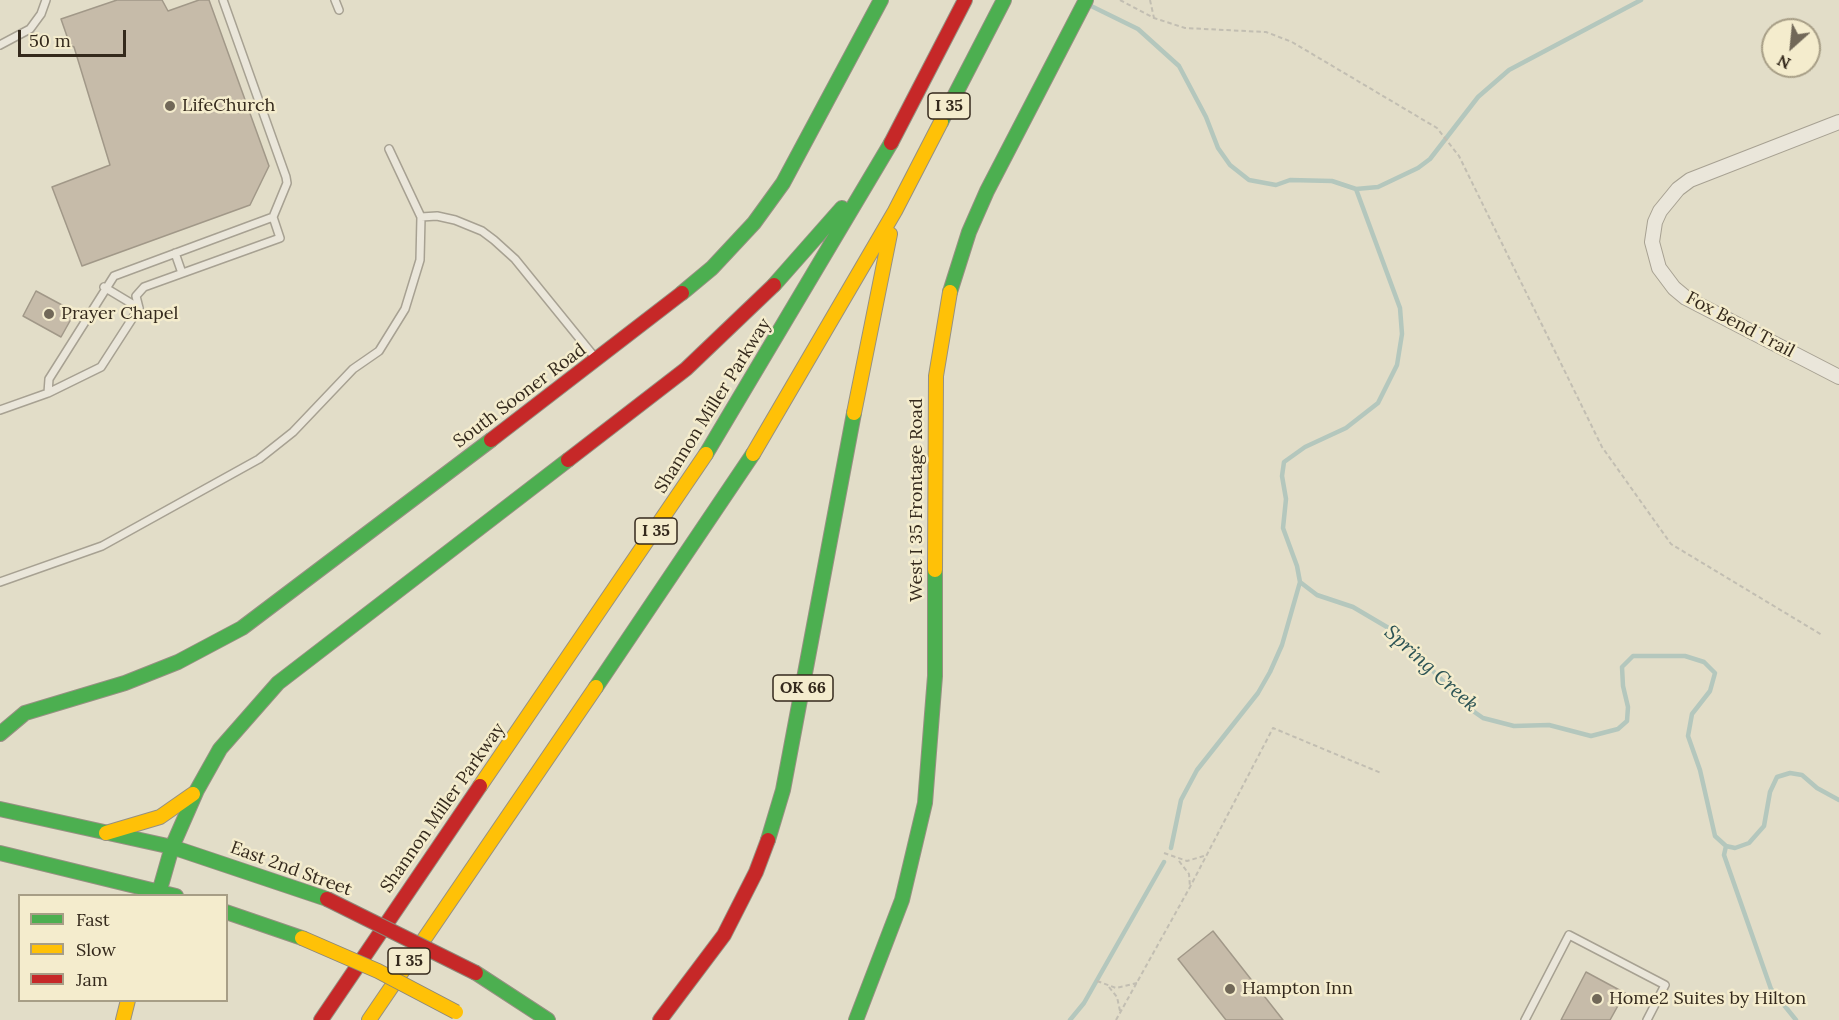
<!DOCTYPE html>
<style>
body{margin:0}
#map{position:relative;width:1839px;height:1020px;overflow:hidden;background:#e2ddc8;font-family:Lora,serif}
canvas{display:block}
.legend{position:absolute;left:18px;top:894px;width:210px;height:108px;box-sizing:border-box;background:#f4eccd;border:2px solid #a79e86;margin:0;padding:8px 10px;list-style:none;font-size:18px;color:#34291c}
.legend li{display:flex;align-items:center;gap:12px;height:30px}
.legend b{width:30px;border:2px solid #a79e86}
.north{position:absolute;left:1761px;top:18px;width:60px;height:60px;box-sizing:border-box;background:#f4eccd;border:2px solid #a79e86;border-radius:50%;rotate:207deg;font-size:16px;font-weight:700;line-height:24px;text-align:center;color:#34291c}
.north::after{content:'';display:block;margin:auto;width:21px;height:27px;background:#716858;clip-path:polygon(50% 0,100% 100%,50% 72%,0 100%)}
.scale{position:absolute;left:18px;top:30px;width:108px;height:27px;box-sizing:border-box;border:3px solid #34291c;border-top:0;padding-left:8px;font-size:18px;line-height:21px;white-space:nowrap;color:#34291c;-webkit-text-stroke:4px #f4eccd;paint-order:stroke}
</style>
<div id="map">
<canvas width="1839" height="1020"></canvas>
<ul class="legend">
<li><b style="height:8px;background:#4caf50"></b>Fast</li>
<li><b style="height:8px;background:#ffc107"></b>Slow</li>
<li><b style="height:8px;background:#c62828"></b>Jam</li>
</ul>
<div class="north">N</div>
<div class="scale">50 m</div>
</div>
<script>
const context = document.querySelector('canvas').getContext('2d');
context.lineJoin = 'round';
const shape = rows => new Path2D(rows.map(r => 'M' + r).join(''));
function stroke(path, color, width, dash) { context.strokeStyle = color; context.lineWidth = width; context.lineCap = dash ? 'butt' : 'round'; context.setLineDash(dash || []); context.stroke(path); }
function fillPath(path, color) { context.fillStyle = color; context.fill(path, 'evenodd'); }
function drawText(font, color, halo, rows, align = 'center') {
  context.font = font + ' Lora,serif'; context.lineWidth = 5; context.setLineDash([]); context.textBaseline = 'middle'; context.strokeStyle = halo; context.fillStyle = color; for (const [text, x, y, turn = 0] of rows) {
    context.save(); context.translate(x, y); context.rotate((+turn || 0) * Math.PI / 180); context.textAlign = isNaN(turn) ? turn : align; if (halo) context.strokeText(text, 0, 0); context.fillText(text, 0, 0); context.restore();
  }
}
const stream = shape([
 [1087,4,1138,29,1179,66,1206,117,1218,148,1230,165,1249,180,1276,185,1290,180,1332,181,1356,189],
 [1356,189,1400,308,1402,334,1397,365,1378,403,1346,428,1305,447,1284,462,1282,476,1286,499,1283,528,1297,566,1300,582,1317,595,1353,607,1392,630,1473,711,1483,718,1514,726,1549,725,1591,736,1618,729,1627,721,1628,707,1623,686,1622,667,1633,656,1685,656,1704,662,1715,673,1710,691,1692,714,1688,736,1700,770,1715,836,1726,846,1735,848,1749,843,1764,826,1770,792,1777,777,1790,773,1802,775,1817,788,1839,800],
 [1356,189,1378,187,1418,168,1430,159,1478,97,1509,70,1641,0],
 [1726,846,1724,855,1771,989,1796,1020],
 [1171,848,1181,800,1197,770,1258,693,1270,672,1282,645,1300,582],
 [1070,1020,1084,1003,1164,862]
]);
const building = shape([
 [117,0,162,0,168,11,199,0,209,0,269,166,250,205,82,266,52,187,110,165,74,47,70,45,61,19,117,0],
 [36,291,75,312,61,337,23,316,36,291],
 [1213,931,1283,1020,1226,1020,1178,959,1213,931],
 [1586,972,1625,993,1610,1020,1561,1020,1586,972]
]);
const path = shape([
 [1120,0,1154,18,1185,28,1266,32,1292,42,1437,128,1459,156,1602,447,1671,544,1822,635],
 [1150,0,1154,18],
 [1164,853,1187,861,1207,855],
 [1179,861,1189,874,1190,887],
 [1097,981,1116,988,1137,983],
 [1109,987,1117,997,1120,1011],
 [1116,1020,1190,887,1273,728,1381,773]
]);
const lane = shape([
 [335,0,339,10],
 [0,45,30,29,41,14,46,0],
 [421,217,437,216,455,220,482,231,494,240,515,259,597,360],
 [175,253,182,273],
 [104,287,139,308],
 [48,393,49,379,114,276,273,217],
 [0,410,48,393,101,367,139,308,136,296,144,287,280,238,273,217,287,183,286,177,223,0],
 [0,582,102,546,259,459,293,432,353,369,379,351,405,309,420,260,421,217,389,149],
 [1525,1020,1569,935,1665,985,1647,1020]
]);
const street = shape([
 [1839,122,1690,180,1678,189,1660,211,1655,222,1652,242,1659,268,1674,288,1686,298,1839,377]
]);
const fast = shape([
 [941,122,1004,0],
 [774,285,842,208],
 [950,292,969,232,987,191,1086,0],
 [682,293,712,268,754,223,783,183,881,0],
 [706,454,891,143],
 [596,687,753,454],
 [0,734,25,713,125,683,178,662,242,628,491,440],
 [0,809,172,847,327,899],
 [768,840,783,790,854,413],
 [0,853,176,896],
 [158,896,172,847,197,790,220,749,278,683,568,460],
 [226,912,302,938],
 [476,973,548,1020],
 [856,1020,902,900,925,803,935,676,935,570]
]);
const slow = shape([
 [854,413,890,234],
 [753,454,895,211,941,122],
 [935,570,936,376,950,292],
 [480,786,706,454],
 [106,833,160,817,193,794],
 [123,1020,128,1000],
 [369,1020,596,687]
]);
const jam = shape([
 [891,143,965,0],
 [491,440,682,293],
 [568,460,686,369,774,285],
 [321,1020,480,786],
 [660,1020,724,935,756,872,768,840]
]);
const slowBridge = shape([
 [302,938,378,971,456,1012]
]);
const jamBridge = shape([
 [327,899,476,973]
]);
const markers = [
 [170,106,6,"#716858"],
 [49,314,6,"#716858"],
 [1230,989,6,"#716858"],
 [1597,999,6,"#716858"]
];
const shields = [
 [949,106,42],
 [656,531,42],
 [803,688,60],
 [409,961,42]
];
const shieldNames = [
 ["I 35",949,106],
 ["I 35",656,531],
 ["OK 66",803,688],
 ["I 35",409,961]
];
const poiNames = [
 ["LifeChurch",182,106],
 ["Prayer Chapel",61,314],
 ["Hampton Inn",1242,989],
 ["Home2 Suites by Hilton",1609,999]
];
const streetNames = [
 ["Fox Bend Trail",1740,325,28],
 ["South Sooner Road",520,396,-37],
 ["Shannon Miller Parkway",713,406,-58],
 ["West I 35 Frontage Road",917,500,-90],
 ["Shannon Miller Parkway",443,808,-55],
 ["East 2nd Street",291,869,20]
];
const waterNames = [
 ["Spring Creek",1431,669,42]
];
stroke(stream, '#b4c7bd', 4.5);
fillPath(building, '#c6bba9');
stroke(building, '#a19888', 1.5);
stroke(lane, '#a7a192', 10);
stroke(street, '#a7a192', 16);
stroke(fast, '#969082', 16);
stroke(slow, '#969082', 16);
stroke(jam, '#969082', 16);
stroke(path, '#c2beb2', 2, [4.5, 3]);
stroke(lane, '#eae6da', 7);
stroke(street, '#eae6da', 14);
stroke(fast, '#4caf50', 14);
stroke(slow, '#ffc107', 14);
stroke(jam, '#c62828', 14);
stroke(slowBridge, '#8c8779', 16, []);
stroke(jamBridge, '#8c8779', 16, []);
stroke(slowBridge, '#ffc107', 14);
stroke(jamBridge, '#c62828', 14);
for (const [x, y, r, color] of markers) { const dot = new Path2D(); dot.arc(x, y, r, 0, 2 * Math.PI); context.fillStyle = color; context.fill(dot); stroke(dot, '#f4eccd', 2); }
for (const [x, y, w] of shields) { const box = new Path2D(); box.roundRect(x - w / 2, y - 13, w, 26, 4.5); context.fillStyle = '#f4eccd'; context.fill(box); stroke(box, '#34291c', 1.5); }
drawText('bold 16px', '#34291c', null, shieldNames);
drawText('18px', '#34291c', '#f4eccd', poiNames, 'left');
drawText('18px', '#34291c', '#f4eccd', streetNames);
drawText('italic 20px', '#2b5354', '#f4eccd', waterNames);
</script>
